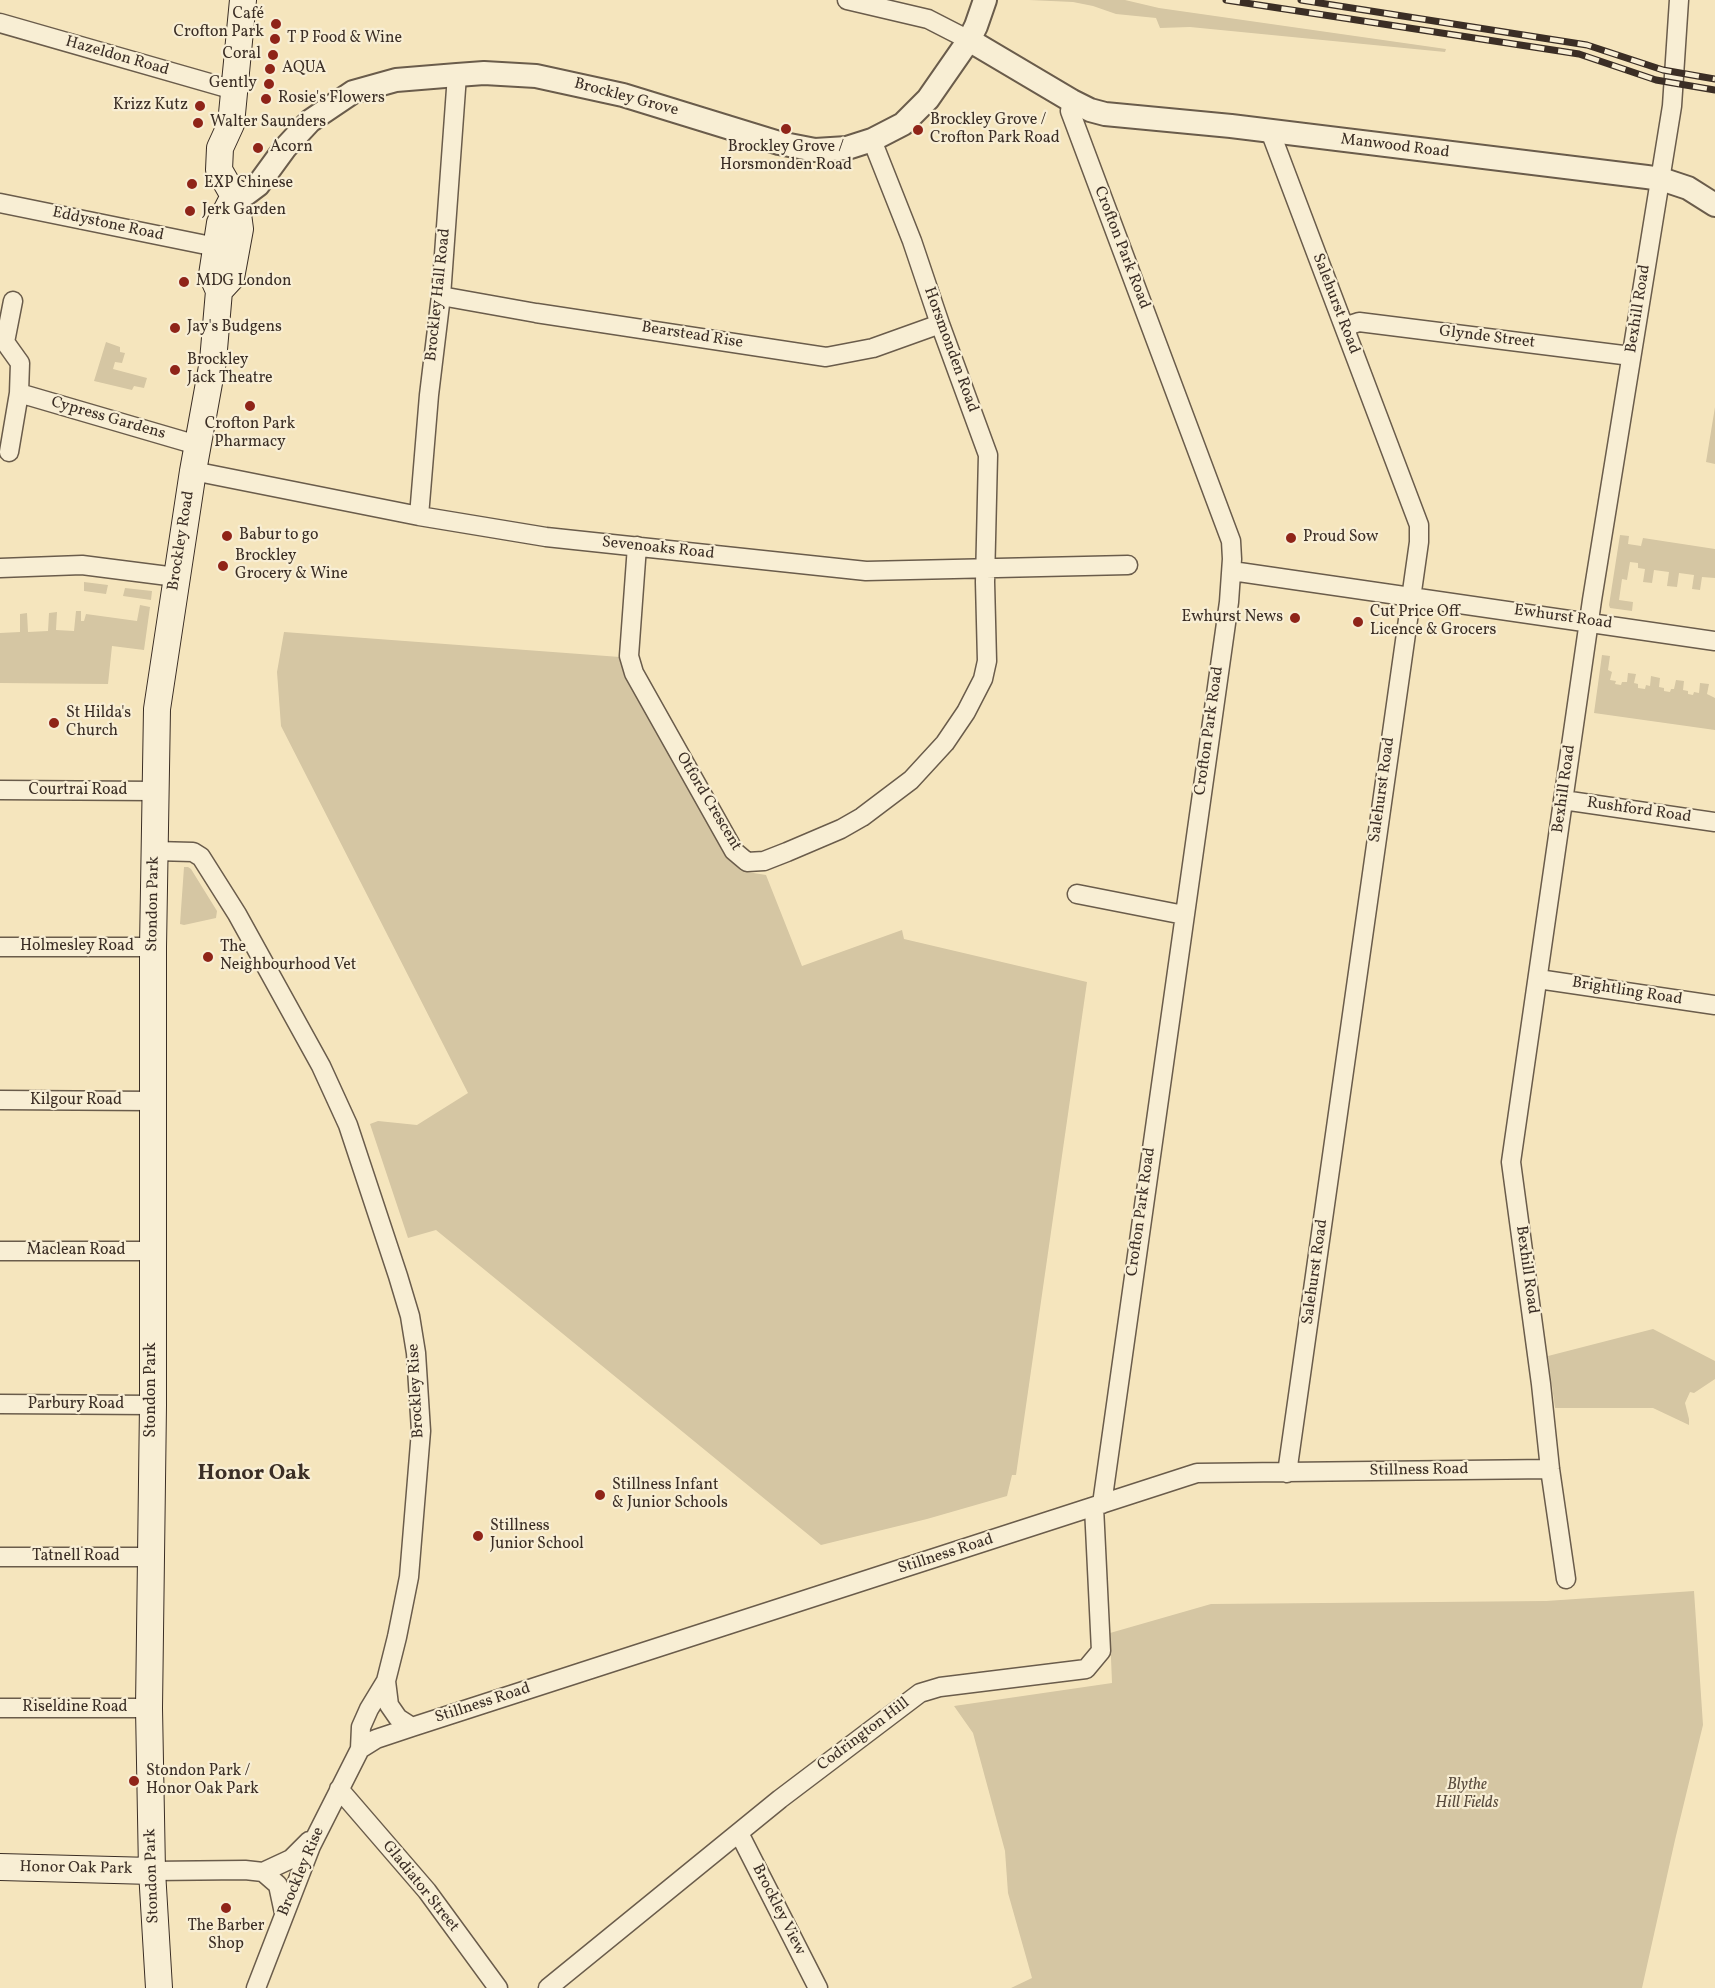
<!DOCTYPE html>
<meta charset="utf-8">
<style>
body{margin:0}
canvas{display:block;background:#f5e5bd}
</style>
<canvas width="1715" height="1988"></canvas>
<script>
const context = document.querySelector('canvas').getContext('2d');
context.lineJoin = 'round';
function fillPath(path, color) { context.fillStyle = color; context.fill(path, 'evenodd'); }
const shape = rows => new Path2D(rows.map(r => 'M' + r).join(''));
function stroke(path, color, width, dash) { context.strokeStyle = color; context.lineWidth = width; context.lineCap = dash ? 'butt' : 'round'; context.setLineDash(dash || []); context.stroke(path); }
function drawText(font, color, halo, rows, align = 'center') {
  context.font = font + ' Vollkorn,serif'; context.lineWidth = 4.5; context.setLineDash([]); context.textBaseline = 'middle'; context.strokeStyle = halo; context.fillStyle = color; for (const [text, x, y, turn = 0] of rows) {
    context.save(); context.translate(x, y); context.rotate((+turn || 0) * Math.PI / 180); context.textAlign = isNaN(turn) ? turn : align; if (halo) context.strokeText(text, 0, 0); context.fillText(text, 0, 0); context.restore();
  }
}
const green = shape([
 [1029,0,1125,0,1159,8,1446,49,1445,52,1190,27,1160,28,1156,18,1116,14,1093,6,1073,2],
 [106,342,120,347,120,352,125,353,122,363,115,362,113,369,147,378,144,388,134,386,132,390,94,381],
 [1715,407,1715,464,1706,462],
 [1620,535,1629,536,1628,544,1641,546,1643,538,1715,549,1715,578,1702,577,1700,590,1692,589,1694,575,1679,573,1677,587,1667,586,1669,572,1654,570,1652,583,1643,582,1645,569,1638,568,1638,563,1630,562,1627,580,1622,579,1619,600,1633,602,1632,611,1610,608,1609,605],
 [84,582,108,585,106,594,84,591],
 [125,588,152,591,151,600,123,596],
 [140,605,150,607,144,650,112,646,108,684,0,683,0,633,20,632,20,614,27,613,28,632,48,631,49,613,57,612,56,630,74,631,76,611,81,611,81,621,84,621,86,614,137,621],
 [284,632,620,657,627,680,726,857,741,871,766,875,802,966,902,930,904,939,1087,982,1016,1475,1012,1475,1007,1496,927,1519,821,1545,436,1230,408,1238,370,1124,378,1121,417,1125,468,1093,281,726,277,672],
 [1602,655,1610,656,1608,670,1612,672,1610,680,1616,681,1615,684,1621,685,1622,682,1627,682,1628,673,1636,674,1634,683,1638,684,1638,688,1645,689,1646,685,1650,686,1651,676,1660,678,1659,687,1664,688,1664,691,1670,692,1671,689,1674,689,1676,680,1684,681,1683,690,1688,691,1688,694,1693,695,1694,692,1699,693,1700,683,1709,684,1707,694,1715,698,1715,730,1594,713],
 [184,867,188,867,191,869,217,911,216,918,184,925,180,924],
 [1653,1329,1715,1361,1715,1379,1694,1393,1690,1392,1685,1403,1689,1419,1689,1425,1653,1408,1555,1408,1548,1356],
 [1694,1591,1703,1725,1675,1840,1642,1988,1011,1988,1032,1978,1008,1893,1005,1851,973,1733,954,1706,1112,1683,1110,1633,1211,1604,1546,1601]
]);
const minor = shape([
 [847,0,928,19,969,40],
 [0,23,234,90],
 [1072,101,1070,111,1231,541,1232,559,1229,602,1102,1504],
 [1270,131,1419,525,1419,542,1287,1473],
 [0,203,216,247],
 [441,296,536,313,826,357,873,348,940,324],
 [13,301,5,342,20,363,19,393],
 [1344,327,1359,322,1631,356],
 [9,452,19,393,197,445],
 [193,471,419,516,546,537,866,571,1128,565],
 [419,516,429,395,441,296,457,75],
 [637,546,629,656,634,673,734,851,747,862,764,861,787,852,841,829,862,817,911,780,945,743,966,712,983,679,987,661,985,582,988,455,940,324,912,241,872,140],
 [0,568,82,565,176,577],
 [1232,571,1715,641],
 [0,790,156,791],
 [1563,800,1715,822],
 [155,851,193,852,201,857,237,914,321,1066,348,1125,398,1276,410,1316,416,1353,421,1431,409,1577,397,1637,386,1681,369,1709,361,1727,360,1749,311,1846,256,1988],
 [1077,894,1184,915],
 [0,947,153,947],
 [1538,979,1715,1005],
 [0,1100,152,1101],
 [0,1251,152,1251],
 [0,1404,153,1405],
 [0,1557,151,1557],
 [1566,1579,1550,1469,1541,1384,1511,1162,1592,600,1672,106,1679,0],
 [386,1681,389,1705,398,1718,412,1727],
 [0,1708,149,1708],
 [360,1749,376,1739,412,1727,1197,1473,1550,1469],
 [339,1789,427,1891,498,1988],
 [739,1833,818,1988],
 [152,1871,245,1870,263,1872,291,1859,309,1841],
 [263,1872,278,1885,284,1913],
 [548,1988,780,1799,920,1693,940,1687,1086,1669,1101,1651,1094,1507]
]);
const tertiary = shape([
 [969,40,1072,101,1090,110,1105,114,1231,126,1647,177,1661,179,1688,188,1715,205],
 [234,196,246,194,258,185,285,148,310,121,353,92,396,80,457,75,484,73,536,76,623,95,779,143,815,150,847,148,872,140,903,124,928,99,969,40,976,26,985,0]
]);
const secondary = shape([
 [234,196,219,170,220,148,231,124,243,0],
 [219,291,231,278,240,229,235,192],
 [0,1867,152,1871],
 [159,1988,152,1871,149,1708,153,1405,153,947,157,709,193,471,213,361,219,291,212,275,220,223,234,196]
]);
const rail = shape([
 [1226,0,1579,54,1656,80,1715,90],
 [1301,0,1587,45,1663,70,1715,79]
]);
const markers = [
 [276,24,6,"#8f2418"],
 [275,39,6,"#8f2418"],
 [273,55,6,"#8f2418"],
 [270,69,6,"#8f2418"],
 [269,84,6,"#8f2418"],
 [266,99,6,"#8f2418"],
 [200,106,6,"#8f2418"],
 [198,123,6,"#8f2418"],
 [786,129,6,"#8f2418"],
 [918,130,6,"#8f2418"],
 [258,148,6,"#8f2418"],
 [192,184,6,"#8f2418"],
 [190,211,6,"#8f2418"],
 [184,282,6,"#8f2418"],
 [175,328,6,"#8f2418"],
 [175,370,6,"#8f2418"],
 [250,406,6,"#8f2418"],
 [227,536,6,"#8f2418"],
 [1291,538,6,"#8f2418"],
 [223,566,6,"#8f2418"],
 [1295,618,6,"#8f2418"],
 [1358,622,6,"#8f2418"],
 [54,723,6,"#8f2418"],
 [208,957,6,"#8f2418"],
 [600,1495,6,"#8f2418"],
 [478,1536,6,"#8f2418"],
 [134,1781,6,"#8f2418"],
 [226,1908,6,"#8f2418"]
];
const poiNames = [
 ["Café",264,15,"right"],
 ["Crofton Park",264,33,"right"],
 ["T P Food & Wine",287,39],
 ["Coral",261,55,"right"],
 ["AQUA",282,69],
 ["Gently",257,84,"right"],
 ["Rosie's Flowers",278,99],
 ["Krizz Kutz",188,106,"right"],
 ["Brockley Grove /",930,121],
 ["Crofton Park Road",930,139],
 ["Walter Saunders",210,123],
 ["Acorn",270,148],
 ["Brockley Grove /",786,148,"center"],
 ["Horsmonden Road",786,166,"center"],
 ["EXP Chinese",204,184],
 ["Jerk Garden",202,211],
 ["MDG London",196,282],
 ["Jay's Budgens",187,328],
 ["Brockley",187,361],
 ["Jack Theatre",187,379],
 ["Crofton Park",250,425,"center"],
 ["Pharmacy",250,443,"center"],
 ["Babur to go",239,536],
 ["Proud Sow",1303,538],
 ["Brockley",235,557],
 ["Grocery & Wine",235,575],
 ["Cut Price Off",1370,613],
 ["Licence & Grocers",1370,631],
 ["Ewhurst News",1283,618,"right"],
 ["St Hilda's",66,714],
 ["Church",66,732],
 ["The",220,948],
 ["Neighbourhood Vet",220,966],
 ["Stillness Infant",612,1486],
 ["& Junior Schools",612,1504],
 ["Stillness",490,1527],
 ["Junior School",490,1545],
 ["Stondon Park /",146,1772],
 ["Honor Oak Park",146,1790],
 ["The Barber",226,1927,"center"],
 ["Shop",226,1945,"center"]
];
const streetNames = [
 ["Hazeldon Road",117,57,16],
 ["Brockley Grove",626,98,15],
 ["Manwood Road",1395,147,7],
 ["Eddystone Road",108,225,12],
 ["Crofton Park Road",1121,248,69],
 ["Brockley Hall Road",439,295,-84],
 ["Salehurst Road",1335,304,69],
 ["Bexhill Road",1639,309,-81],
 ["Bearstead Rise",692,336,9],
 ["Glynde Street",1487,338,7],
 ["Horsmonden Road",950,350,70],
 ["Cypress Gardens",108,419,16],
 ["Brockley Road",182,541,-81],
 ["Sevenoaks Road",658,549,6],
 ["Ewhurst Road",1563,618,8],
 ["Crofton Park Road",1210,731,-82],
 ["Bexhill Road",1565,789,-82],
 ["Salehurst Road",1383,790,-82],
 ["Courtrai Road",78,791],
 ["Otford Crescent",708,802,59],
 ["Rushford Road",1639,811,8],
 ["Stondon Park",154,904,-89],
 ["Holmesley Road",77,947],
 ["Brightling Road",1627,992,9],
 ["Kilgour Road",76,1101],
 ["Crofton Park Road",1142,1212,-82],
 ["Maclean Road",76,1251],
 ["Bexhill Road",1526,1270,82],
 ["Salehurst Road",1316,1272,-82],
 ["Stondon Park",152,1390,-90],
 ["Brockley Rise",417,1391,-93],
 ["Parbury Road",76,1405],
 ["Stillness Road",1419,1471,-1],
 ["Stillness Road",946,1555,-18],
 ["Tatnell Road",76,1557],
 ["Stillness Road",483,1704,-18],
 ["Riseldine Road",75,1708],
 ["Codrington Hill",864,1735,-37],
 ["Honor Oak Park",76,1869,1],
 ["Brockley Rise",302,1872,-67],
 ["Stondon Park",153,1876,-92],
 ["Gladiator Street",420,1887,51],
 ["Brockley View",778,1910,63]
];
const parkNames = [
 ["Blythe",1467,1786],
 ["Hill Fields",1467,1804]
];
const districtNames = [
 ["Honor Oak",254,1475]
];
fillPath(green, '#d5c6a3');
stroke(minor, '#6a5c4b', 21);
stroke(tertiary, '#6a5c4b', 26);
stroke(secondary, '#3b2e25', 28);
stroke(minor, '#f8eed4', 18);
stroke(tertiary, '#f8eed4', 22);
stroke(secondary, '#f8eed4', 26);
stroke(rail, '#3b2e25', 7);
stroke(rail, '#f8eed4', 4.5, [14]);
for (const [x, y, r, color] of markers) { const dot = new Path2D(); dot.arc(x, y, r, 0, 2 * Math.PI); context.fillStyle = color; context.fill(dot); stroke(dot, '#f8eed4', 2); }
drawText('16px', '#3b2e25', '#f8eed4', poiNames, 'left');
drawText('16px', '#3b2e25', '#f8eed4', streetNames);
drawText('italic 16px', '#5a4c3e', '#f8eed4', parkNames);
drawText('bold 22px', '#3b2e25', '#f8eed4', districtNames);
</script>
